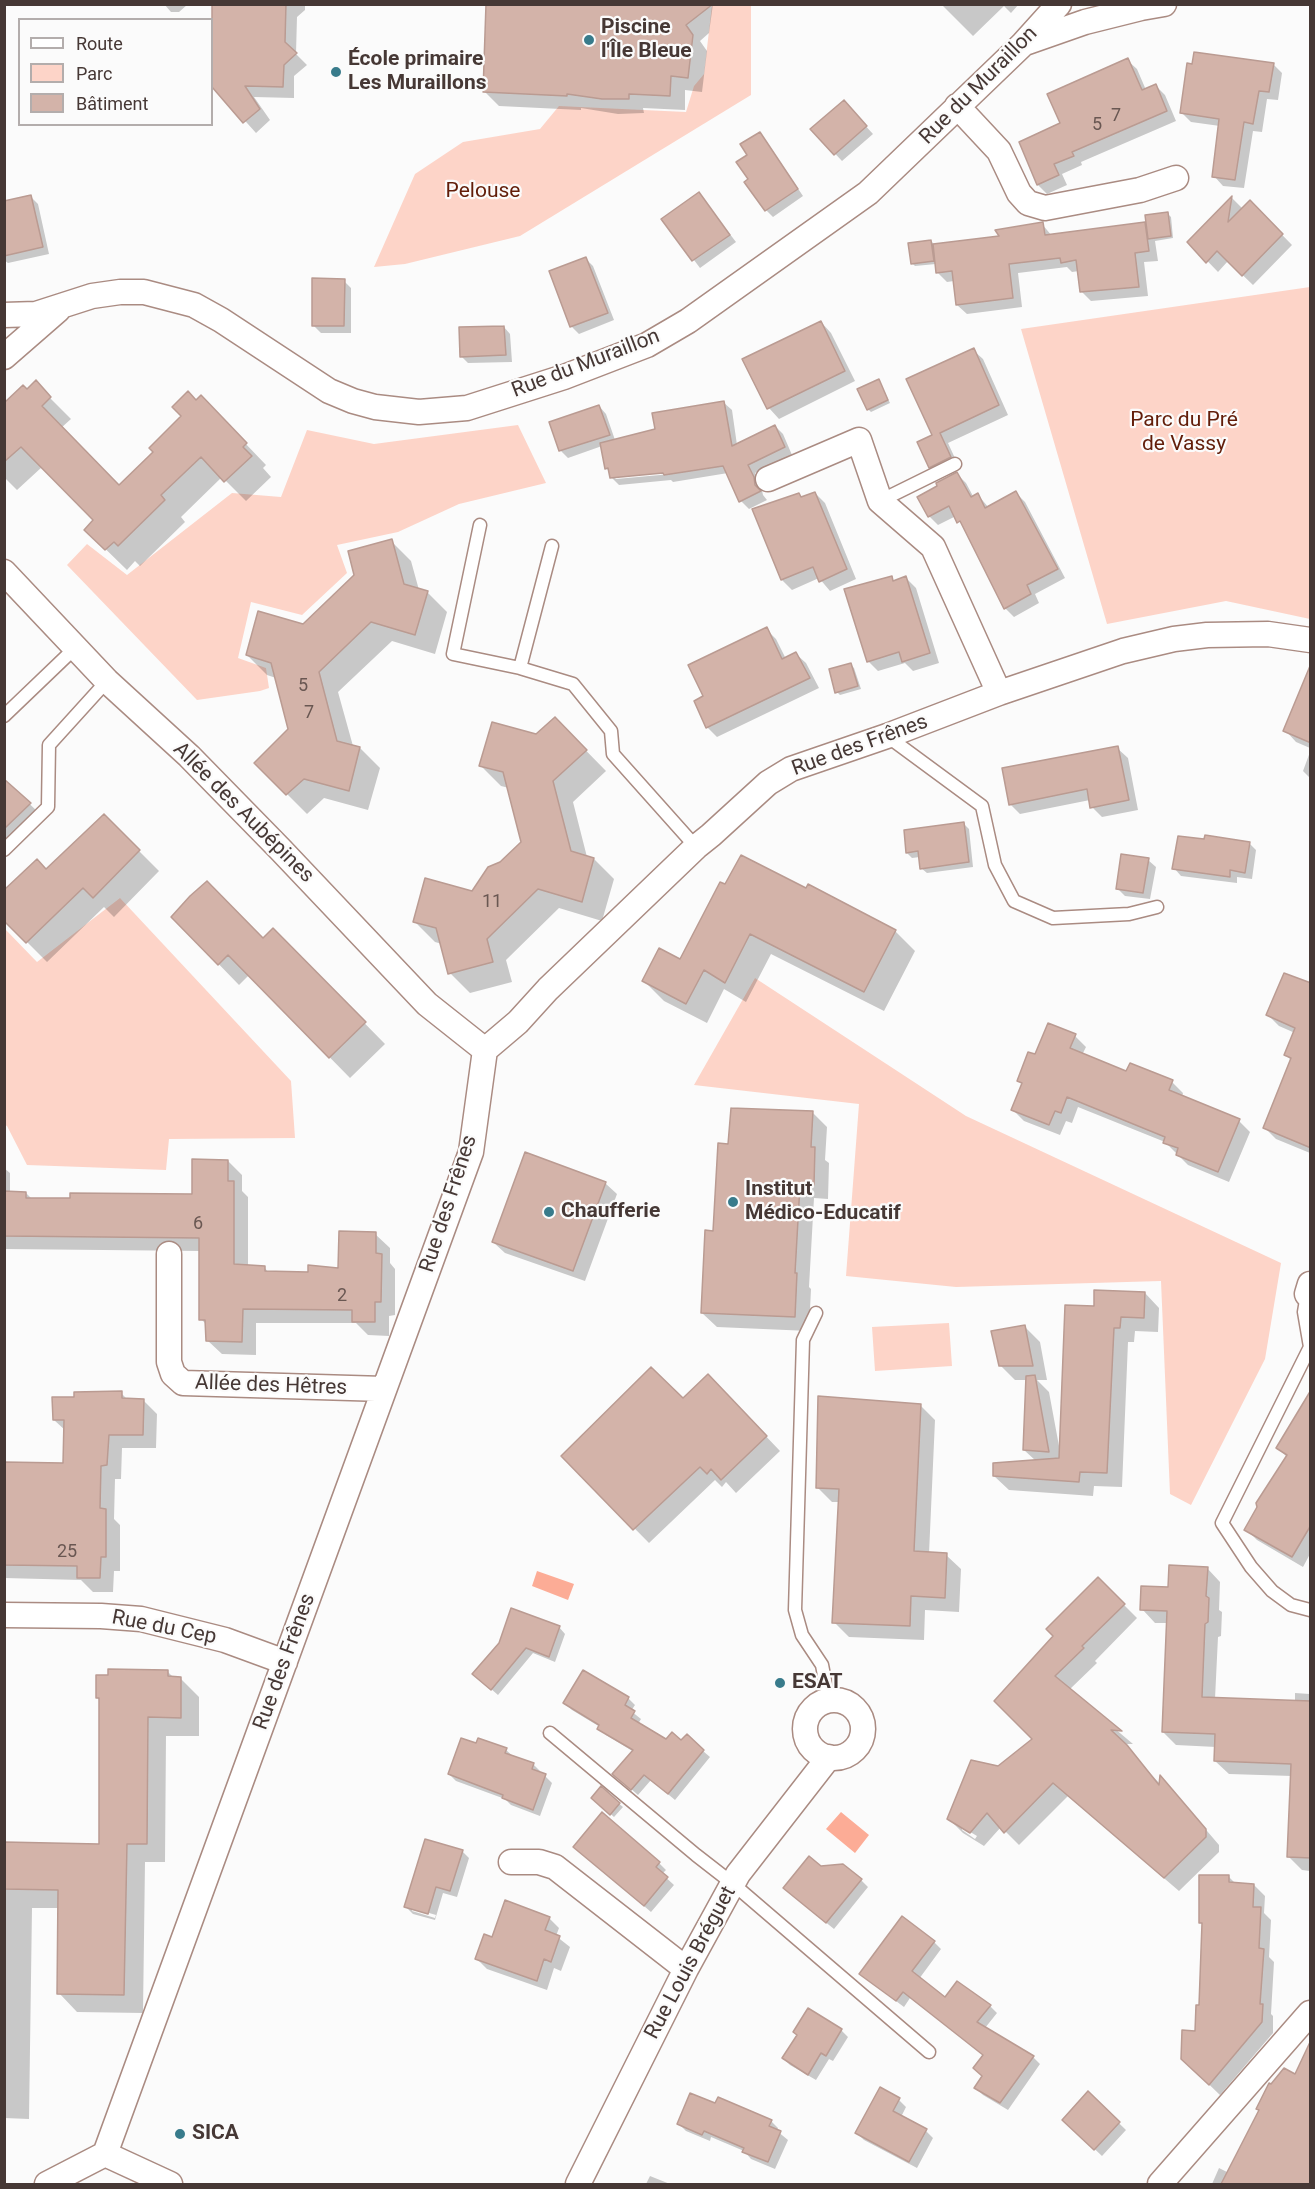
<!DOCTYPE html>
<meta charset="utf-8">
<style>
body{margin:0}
#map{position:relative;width:1315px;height:2189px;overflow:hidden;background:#fbfbfb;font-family:Roboto,sans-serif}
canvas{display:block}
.frame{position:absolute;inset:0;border:6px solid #463835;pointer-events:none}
.legend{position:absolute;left:18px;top:18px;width:195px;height:108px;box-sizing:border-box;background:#fbfbfb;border:2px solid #b3adac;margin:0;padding:8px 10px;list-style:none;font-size:18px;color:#463835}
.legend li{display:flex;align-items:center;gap:12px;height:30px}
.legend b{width:30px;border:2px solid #b3adac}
</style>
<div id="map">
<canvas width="1315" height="2189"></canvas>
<div class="frame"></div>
<ul class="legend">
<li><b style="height:8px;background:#fff"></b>Route</li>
<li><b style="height:16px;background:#fdd4c8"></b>Parc</li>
<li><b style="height:16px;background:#d3b3a9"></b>Bâtiment</li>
</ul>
</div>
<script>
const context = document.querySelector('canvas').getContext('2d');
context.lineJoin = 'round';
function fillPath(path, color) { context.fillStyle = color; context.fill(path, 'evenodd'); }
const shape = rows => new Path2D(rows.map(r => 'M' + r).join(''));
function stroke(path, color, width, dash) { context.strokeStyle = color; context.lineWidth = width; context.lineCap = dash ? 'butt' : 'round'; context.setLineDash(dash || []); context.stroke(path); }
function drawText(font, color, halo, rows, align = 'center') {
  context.font = font + ' Roboto,sans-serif'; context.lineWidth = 4.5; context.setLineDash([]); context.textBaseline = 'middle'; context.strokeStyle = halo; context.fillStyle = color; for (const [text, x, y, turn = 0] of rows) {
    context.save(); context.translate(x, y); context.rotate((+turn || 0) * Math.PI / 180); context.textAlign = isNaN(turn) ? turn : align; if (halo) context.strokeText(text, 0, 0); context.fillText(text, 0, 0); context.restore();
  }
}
const green = shape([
 [712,5,751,5,751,95,520,236,405,264,374,267,415,174,463,142,540,129,559,106,686,112,694,86,704,74],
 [1310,287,1310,619,1226,601,1107,624,1021,329],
 [518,425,546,483,459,504,398,532,337,545,347,573,302,615,251,602,238,658,266,668,269,688,260,691,197,700,67,565,87,544,127,575,232,493,281,497,307,430,374,444],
 [120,898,291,1081,295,1138,169,1139,166,1170,27,1165,7,1126,5,1125,5,929,37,962],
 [755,978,966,1116,1281,1263,1265,1359,1191,1505,1170,1494,1161,1281,956,1287,846,1276,859,1104,694,1085],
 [949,1323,952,1366,875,1371,872,1327]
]);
const water = shape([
 [537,1571,574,1584,568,1600,532,1586],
 [841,1812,869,1835,855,1853,826,1829]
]);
const shadow = shape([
 [164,4,305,4,305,10,297,17,296,54,307,65,294,76,294,98,254,97,270,120,256,133,212,84,212,5,187,5,179,12,171,12],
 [488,4,713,4,709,33,700,41,707,51,702,92,685,90,685,110,643,108,644,113,618,114,581,108,581,110,499,106,484,91],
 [941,4,1019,4,1011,13,1004,6,973,36],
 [1127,60,1137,69,1146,90,1156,86,1165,95,1176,121,1081,162,1082,165,1062,174,1067,185,1047,194,1038,185,1062,123],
 [1273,64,1282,73,1278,100,1267,99,1262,132,1253,131,1244,188,1223,186,1214,176,1220,126,1191,122,1182,113],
 [850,109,873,134,842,161,812,129],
 [759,134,766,141,803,196,773,217,766,210,750,179],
 [699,194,736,242,700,268,663,219],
 [31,197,38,204,49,254,8,263,4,260,4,203],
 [1232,198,1243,209,1250,202,1292,245,1253,285,1228,261,1218,272,1189,242],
 [1168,214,1171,217,1173,238,1155,241,1158,261,1144,262,1148,296,1091,301,1081,291,1079,271,1072,272,1067,267,1018,273,1022,307,967,314,957,305,954,281,947,282,937,272,936,264,915,266,912,263,931,241,934,244,1001,238,1042,224,1052,236,1145,224,1148,228],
 [586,259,593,266,614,320,579,334,572,327,551,272],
 [344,281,351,288,351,333,321,333,314,326],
 [821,322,831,333,855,381,779,419,769,408],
 [504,327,510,334,512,362,468,363,461,356],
 [973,350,983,359,1008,415,948,443,959,467,940,476,930,467,934,436],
 [879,381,890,403,871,412,868,409],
 [35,383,71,419,61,428,119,487,155,452,196,402,221,418,266,465,263,468,271,477,246,501,222,477,181,517,185,522,140,566,135,561,127,570,86,530,95,520,42,467,17,490,4,477,4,405,27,391],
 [723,402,732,410,737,445,775,426,783,434,792,455,755,473,761,486,763,495,767,500,749,509,741,501,728,473,673,482,671,480,619,485,611,477,607,468,602,446,568,458,561,451,551,422,599,406,606,414,615,440,657,430],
 [670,471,671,474,616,479,613,476],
 [957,474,966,483,974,498,978,495,989,508,1016,493,1025,502,1065,578,1035,594,1039,603,1014,617,1005,608,967,530,956,516,938,525,929,516,939,487],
 [815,493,825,503,856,579,830,591,819,578,792,590,782,580,754,510],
 [391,541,411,561,419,590,427,592,447,612,435,654,392,641,338,692,353,746,360,748,380,768,368,810,324,798,307,814,256,763,290,730,276,678,267,675,247,655,303,626],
 [891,578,895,582,906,578,916,588,939,663,913,671,905,663,878,671,868,661],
 [766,629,776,639,786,659,796,654,806,663,819,688,717,737,707,727,705,697],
 [851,665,854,668,861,689,840,695,837,692],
 [1310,697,1310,748,1296,742,1285,730],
 [555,719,606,771,573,802,587,857,594,859,614,879,602,921,559,908,506,960,512,982,470,993,450,973,442,944,435,942,415,922,473,893,523,842,509,788,501,786,481,766,537,736],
 [1117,748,1128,758,1138,810,1102,817,1092,807,1090,800,1020,814,1010,804],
 [1310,752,1310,778,1303,771],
 [4,779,41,815,4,851],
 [104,816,159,871,114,917,104,907,47,962,4,919],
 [964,824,969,829,973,867,927,873,921,868,920,857,912,858,907,853],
 [1249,843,1256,850,1252,879,1237,877,1237,883,1181,876,1174,868],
 [1148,860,1156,867,1150,899,1125,896,1118,889],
 [721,884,895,931,915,951,884,1011,771,954,746,1002,724,989,707,1023,664,1001,644,981,681,961],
 [173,917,263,940,273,930,385,1044,350,1078,249,975,239,985],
 [1310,985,1310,1153,1276,1139,1265,1128,1292,1061,1286,1055,1295,1033,1279,1026,1268,1015],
 [1075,1036,1086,1047,1082,1055,1127,1073,1172,1082,1183,1093,1182,1097,1239,1121,1250,1132,1229,1182,1188,1165,1165,1142,1078,1107,1072,1123,1066,1121,1060,1135,1024,1121,1013,1110,1023,1085,1018,1080,1036,1056],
 [813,1113,827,1127,825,1160,829,1163,828,1199,814,1198,809,1287,811,1289,809,1331,717,1327,702,1313,730,1145],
 [228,1161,242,1175,242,1191,248,1197,248,1266,264,1267,269,1273,309,1274,340,1270,375,1234,390,1248,390,1263,395,1269,395,1315,389,1316,389,1336,368,1335,356,1323,256,1323,256,1355,222,1354,207,1340,207,1325,201,1319,201,1251,4,1249,4,1168,10,1173,10,1194,26,1193,32,1199,194,1195],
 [605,1183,617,1194,585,1281,505,1253,493,1242],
 [1145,1293,1159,1308,1158,1332,1135,1331,1134,1342,1128,1342,1122,1487,1094,1486,1093,1496,1009,1490,994,1476,1036,1461,1024,1450,1027,1380,1015,1380,1000,1365,1025,1327,1040,1342,1047,1380,1037,1380,1049,1392,1059,1446,1095,1308],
 [722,1390,780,1451,736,1493,726,1482,722,1487,715,1480,649,1543,563,1456,683,1401],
 [121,1393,128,1400,143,1400,157,1414,156,1448,122,1448,121,1479,115,1479,114,1519,120,1525,120,1571,114,1571,113,1592,93,1592,81,1580,4,1578,4,1463,65,1464,66,1431,54,1420,75,1399],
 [1310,1396,1310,1554,1303,1567,1257,1540,1246,1529,1287,1457,1278,1448],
 [920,1405,935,1420,929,1554,946,1555,961,1569,959,1612,925,1610,924,1640,849,1637,834,1622,840,1502,832,1502,818,1488],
 [1207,1568,1220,1582,1219,1610,1222,1612,1221,1636,1218,1637,1215,1699,1295,1702,1295,1693,1310,1694,1310,1871,1302,1870,1289,1857,1292,1776,1229,1774,1215,1761,1216,1747,1176,1745,1163,1732,1168,1623,1155,1623,1142,1609,1170,1588],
 [1098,1579,1137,1618,1095,1661,1097,1663,1069,1690,1133,1744,1123,1744,1161,1785,1161,1778,1173,1791,1219,1845,1219,1852,1179,1891,1068,1796,1019,1845,1001,1827,984,1846,963,1833,949,1819,998,1768,1034,1740,1055,1636],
 [962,1827,977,1836,975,1839,962,1830],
 [559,1627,565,1634,555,1662,533,1653,498,1695,474,1674],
 [168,1672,174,1678,180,1678,199,1697,199,1736,166,1736,165,1862,145,1862,143,2013,77,2012,59,1993,59,1908,32,1908,29,2119,4,2118,4,1844,100,1846,101,1701,97,1698],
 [628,1698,635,1705,631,1711,641,1719,638,1724,667,1741,681,1742,703,1751,710,1757,675,1800,651,1780,638,1795,621,1780,634,1752,606,1735,600,1727,572,1710,565,1703],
 [506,1750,514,1757,533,1764,540,1771,539,1773,545,1776,552,1783,540,1816,511,1805,505,1799,456,1781,449,1774],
 [601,1789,623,1807,614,1817,593,1798],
 [602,1814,659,1863,666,1870,662,1874,674,1885,651,1912,582,1853],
 [462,1851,469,1858,457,1897,443,1893,435,1920,413,1914,406,1907],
 [412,1908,436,1915,435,1918,412,1911],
 [821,1868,861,1880,868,1887,834,1929,792,1895],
 [1229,1877,1236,1884,1254,1885,1265,1896,1264,1913,1271,1920,1269,1957,1274,1962,1271,2014,1273,2016,1273,2033,1220,2095,1194,2070,1201,2007,1204,1926,1201,1923],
 [549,1918,559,1928,556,1936,570,1947,561,1971,554,1968,547,1990,487,1969,477,1959,493,1939],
 [934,1942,941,1949,919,1979,945,1999,990,2006,997,2013,985,2028,1033,2057,1040,2064,1008,2110,983,2095,976,2088,984,2077,985,2055,910,1998,904,2007,869,1981],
 [841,2030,848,2037,833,2061,829,2059,816,2080,790,2065,783,2058],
 [1088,2093,1126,2130,1102,2156,1064,2120],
 [899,2100,906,2107,901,2117,926,2131,933,2138,917,2168,864,2140,857,2133],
 [716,2105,771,2121,778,2128,777,2131,788,2140,775,2169,751,2159,744,2151,711,2137,710,2141,686,2131,679,2124],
 [1219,2168,1229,2173,1301,2173,1295,2184,1212,2184],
 [650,2176,670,2184,646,2184]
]);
const building = shape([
 [212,4,286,4,285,42,297,53,284,65,283,87,245,86,260,109,243,123,212,87,212,4],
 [486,4,713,4,686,25,693,35,688,78,671,76,670,96,629,94,629,99,602,99,567,94,567,96,483,92,486,4],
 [1194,52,1274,63,1269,92,1259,91,1253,124,1244,122,1235,180,1212,177,1219,119,1180,113,1187,63,1192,64,1194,52],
 [1128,58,1142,90,1156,84,1167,111,1072,152,1074,156,1054,164,1059,175,1037,185,1019,142,1060,123,1047,94,1128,58],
 [844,100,867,126,834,155,810,129,844,100],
 [760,132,798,189,765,211,744,182,748,179,736,162,747,155,740,144,760,132],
 [699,192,730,235,692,261,661,219,699,192],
 [31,195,43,247,4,256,4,201,31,195],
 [1232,196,1228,222,1250,200,1283,234,1242,276,1217,251,1206,263,1187,242,1232,196],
 [1168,212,1171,236,1148,239,1145,215,1168,212],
 [1043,222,1045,235,1145,222,1149,251,1135,253,1139,287,1080,292,1076,260,1061,263,1060,258,1009,264,1013,298,956,305,952,271,936,273,933,244,999,236,995,230,1043,222],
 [931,240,934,261,911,264,908,243,931,240],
 [586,257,608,313,570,327,549,271,586,257],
 [312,278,345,279,344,326,312,326,312,278],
 [821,321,845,371,767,409,742,359,821,321],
 [504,326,506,355,460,357,459,327,504,326],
 [974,348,999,405,940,433,951,457,929,468,917,442,932,435,906,379,974,348],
 [879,379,888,400,867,410,857,389,879,379],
 [36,380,51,397,42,406,119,485,153,452,149,448,181,416,172,407,188,391,196,400,201,395,247,443,243,447,252,456,224,482,201,457,161,495,165,500,118,546,114,542,105,550,84,530,93,520,21,447,4,462,4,403,23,385,27,389,36,380],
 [724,401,732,446,775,425,785,447,748,465,754,477,755,485,761,491,739,502,723,466,664,475,663,473,610,478,608,468,605,469,600,443,655,429,652,413,724,401],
 [599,405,610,435,559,451,549,422,599,405],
 [957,472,971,497,978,493,985,508,1016,491,1058,569,1027,585,1031,594,1004,609,960,521,957,523,949,506,928,517,917,497,937,486,936,483,957,472],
 [815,492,847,569,819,582,813,567,781,580,752,509,799,493,801,497,815,492],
 [392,539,404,584,428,591,415,635,371,622,319,672,337,741,360,747,349,791,304,779,286,795,254,763,288,729,271,663,246,655,258,611,303,624,354,575,348,551,392,539],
 [892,576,893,581,906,576,930,653,902,662,899,652,867,662,844,589,892,576],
 [767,627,782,659,796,652,810,678,706,728,694,701,703,696,688,665,767,627],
 [851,663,858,686,835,693,829,669,851,663],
 [1310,666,1311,666,1311,743,1283,731,1310,666],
 [555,717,587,750,553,781,571,851,594,858,582,902,538,889,487,939,493,962,448,974,436,928,413,922,425,878,472,891,488,867,500,862,521,842,503,772,479,766,492,722,536,734,555,717],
 [1118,746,1129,800,1090,808,1087,789,1009,805,1002,768,1118,746],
 [4,779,31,803,4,829,4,779],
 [104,814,140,850,93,898,83,888,26,943,4,921,4,890,37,859,46,869,104,814],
 [964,822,969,862,920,869,918,851,906,853,904,830,964,822],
 [1205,835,1250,842,1245,873,1230,870,1230,877,1172,869,1178,836,1204,839,1205,835],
 [1121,854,1149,858,1143,893,1116,889,1121,854],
 [741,855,806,888,808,884,896,930,864,992,750,934,725,983,704,970,686,1004,642,981,659,948,680,959,720,882,725,884,741,855],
 [207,881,263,938,273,928,366,1022,329,1058,228,955,218,965,171,917,190,896,207,881],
 [1284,973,1311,983,1311,1148,1263,1128,1291,1058,1284,1055,1295,1028,1266,1015,1284,973],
 [1048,1023,1076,1034,1070,1048,1126,1071,1130,1063,1173,1080,1169,1090,1240,1119,1218,1172,1176,1155,1178,1148,1163,1143,1165,1137,1067,1097,1061,1113,1055,1111,1049,1125,1011,1110,1022,1083,1017,1081,1028,1052,1035,1054,1048,1023],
 [731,1108,813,1111,811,1147,815,1147,814,1185,800,1185,795,1273,797,1273,795,1317,701,1313,705,1230,713,1231,718,1143,728,1144,731,1108],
 [525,1152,606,1182,573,1271,492,1242,525,1152],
 [192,1159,228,1160,228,1181,234,1181,234,1264,265,1266,265,1271,308,1272,308,1265,338,1268,339,1231,376,1232,376,1253,382,1254,381,1302,375,1302,375,1322,352,1322,352,1310,243,1309,242,1342,206,1341,205,1320,199,1320,199,1238,4,1236,4,1191,26,1192,26,1198,70,1198,70,1193,192,1194,192,1159],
 [1094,1290,1145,1292,1144,1318,1121,1317,1120,1328,1114,1328,1107,1473,1080,1472,1079,1482,993,1476,993,1463,1059,1458,1065,1305,1094,1306,1094,1290],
 [1025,1325,1033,1366,999,1366,991,1331,1025,1325],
 [651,1367,683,1398,708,1374,767,1436,721,1480,711,1469,707,1474,700,1467,633,1530,561,1456,651,1367],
 [1035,1375,1049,1452,1023,1450,1026,1376,1035,1375],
 [1311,1390,1311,1525,1292,1557,1244,1530,1257,1507,1256,1503,1287,1455,1276,1448,1311,1390],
 [122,1391,122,1398,144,1399,143,1435,109,1435,107,1465,101,1466,100,1508,106,1509,106,1557,101,1557,100,1578,77,1578,77,1566,4,1565,4,1462,63,1463,64,1420,53,1420,52,1397,74,1397,74,1392,122,1391],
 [818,1396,921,1404,914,1551,947,1553,945,1598,911,1596,910,1626,832,1623,839,1489,816,1488,818,1396],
 [1169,1565,1208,1567,1206,1596,1209,1598,1208,1622,1205,1624,1202,1697,1311,1701,1311,1858,1287,1857,1291,1764,1214,1761,1215,1734,1162,1732,1167,1611,1140,1610,1141,1586,1168,1587,1169,1565],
 [1098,1577,1125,1604,1082,1646,1084,1648,1055,1676,1122,1731,1111,1730,1127,1745,1159,1785,1160,1775,1206,1829,1206,1837,1164,1878,1053,1783,1004,1833,987,1813,970,1833,947,1819,971,1760,998,1766,1032,1739,994,1701,1053,1636,1046,1629,1098,1577],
 [511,1608,560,1626,549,1657,526,1648,491,1690,472,1674,499,1643,511,1608],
 [108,1669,168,1670,168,1676,181,1677,181,1718,148,1717,147,1844,127,1844,124,1995,57,1994,58,1890,4,1889,4,1842,99,1844,99,1698,96,1698,96,1675,108,1675,108,1669],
 [583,1670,629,1697,625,1705,635,1711,631,1718,666,1739,672,1732,681,1740,687,1734,704,1750,668,1794,644,1775,631,1790,612,1774,633,1750,597,1729,599,1725,563,1703,583,1670],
 [461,1738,476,1743,478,1738,507,1748,505,1753,534,1763,532,1769,546,1774,533,1810,502,1798,503,1795,448,1774,461,1738],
 [601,1786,620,1803,610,1815,591,1798,601,1786],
 [602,1812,660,1862,656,1867,668,1877,644,1906,573,1847,602,1812],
 [425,1839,463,1850,450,1891,436,1887,428,1914,404,1907,425,1839],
 [809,1856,821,1866,843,1864,862,1879,826,1923,783,1888,809,1856],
 [1199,1875,1229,1875,1229,1882,1254,1884,1253,1907,1261,1907,1259,1948,1264,1949,1260,2004,1263,2004,1262,2022,1209,2085,1181,2059,1182,2030,1195,2031,1196,2005,1199,2005,1202,1923,1199,1923,1199,1875],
 [505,1900,550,1917,545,1930,560,1936,551,1962,544,1959,537,1981,475,1959,484,1934,492,1937,505,1900],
 [902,1916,935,1941,912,1971,945,1997,957,1981,991,2005,977,2022,1034,2056,1000,2103,974,2088,982,2076,973,2068,983,2055,903,1992,896,2001,859,1974,902,1916],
 [808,2008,842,2029,826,2056,821,2053,808,2075,782,2058,797,2035,793,2032,808,2008],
 [1311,2040,1311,2184,1221,2184,1259,2110,1256,2109,1269,2083,1271,2084,1284,2068,1295,2074,1311,2040],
 [880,2087,900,2098,893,2111,927,2129,909,2162,855,2133,880,2087],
 [1088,2091,1120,2122,1094,2150,1062,2120,1088,2091],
 [690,2093,715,2103,718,2097,772,2120,769,2126,781,2131,768,2162,742,2152,744,2148,704,2131,702,2135,677,2124,690,2093]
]);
const service = shape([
 [880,501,955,464],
 [480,525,453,654,520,668,552,546],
 [520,668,573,684,611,731,613,754,696,847],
 [4,716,75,648],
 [887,736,982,806,995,865,1014,901,1053,918,1129,914,1157,907],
 [4,850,48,807,49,745,107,681],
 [1309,1296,1307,1294,1304,1312,1310,1347,1222,1523,1251,1567,1272,1591,1291,1605,1310,1610],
 [816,1313,803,1340,795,1610,802,1635,822,1665,829,1701],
 [550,1733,696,1855,732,1883,929,2052]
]);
const minor = shape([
 [1025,43,1085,22,1141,8,1164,4],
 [957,106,999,151,1019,193,1028,203,1045,208,1140,190,1176,178],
 [4,315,36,314,92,296,120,292,144,292,194,305,221,320,329,391,353,401,375,407,419,412,467,408,564,377,647,345,688,321,868,193,1022,45,1059,4],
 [4,357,58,310],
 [768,479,859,440,880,501,933,547,999,693],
 [4,572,107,681,189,756,280,849,427,1004,485,1050],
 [169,1254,169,1362,173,1374,183,1383,384,1389],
 [1307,1294,1310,1284],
 [4,1615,101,1616,141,1619,225,1640,285,1662],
 '805 1729a29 29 0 1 1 58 0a29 29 0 1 1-58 0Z',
 [511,1862,539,1862,555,1867,686,1969],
 [105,2154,471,1152,485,1050,518,1022,548,989,696,847,711,835,768,783,791,769,887,736,999,693,1123,651,1174,639,1207,635,1268,634,1310,640],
 [47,2184,105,2154,170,2184],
 [578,2184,686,1969,738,1874,829,1757],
 [1160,2184,1310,2013]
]);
const markers = [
 [589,40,6,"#387b8b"],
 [336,72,6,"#387b8b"],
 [733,1202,6,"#387b8b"],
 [549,1212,6,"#387b8b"],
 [780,1683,6,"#387b8b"],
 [180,2134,6,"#387b8b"]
];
const numberNames = [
 ["7",1116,116],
 ["5",1097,125],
 ["5",303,686],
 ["7",309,713],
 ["11",492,902],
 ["6",198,1224],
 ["2",342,1296],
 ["25",67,1552]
];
const poiNames = [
 ["Piscine",601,28],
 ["l'Île Bleue",601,52],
 ["École primaire",348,60],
 ["Les Muraillons",348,84],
 ["Institut",745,1190],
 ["Médico-Educatif",745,1214],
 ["Chaufferie",561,1212],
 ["ESAT",792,1683],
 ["SICA",192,2134]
];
const streetNames = [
 ["Rue du Muraillon",979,86,-45],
 ["Rue du Muraillon",586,364,-21],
 ["Rue des Frênes",860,746,-20],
 ["Allée des Aubépines",243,813,45],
 ["Rue des Frênes",449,1204,-72],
 ["Allée des Hêtres",271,1386,2],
 ["Rue du Cep",164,1628,11],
 ["Rue des Frênes",285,1662,-70],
 ["Rue Louis Bréguet",691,1963,-62]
];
const parkNames = [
 ["Pelouse",483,192],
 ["Parc du Pré",1184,421],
 ["de Vassy",1184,445]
];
fillPath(green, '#fdd4c8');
fillPath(water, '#fcac96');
fillPath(shadow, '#0003');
fillPath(building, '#d3b3a9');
stroke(building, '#ba9b92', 1.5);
stroke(service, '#aa8b82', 15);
stroke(minor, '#aa8b82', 27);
stroke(service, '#fff', 12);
stroke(minor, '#fff', 24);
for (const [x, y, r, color] of markers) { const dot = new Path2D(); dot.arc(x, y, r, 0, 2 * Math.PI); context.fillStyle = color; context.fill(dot); stroke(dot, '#fbfbfb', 2); }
drawText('18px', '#695752', null, numberNames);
drawText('bold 21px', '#463835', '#fbfbfb', poiNames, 'left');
drawText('21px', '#463835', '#fbfbfb', streetNames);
drawText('21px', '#621d09', '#fbfbfb', parkNames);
</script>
